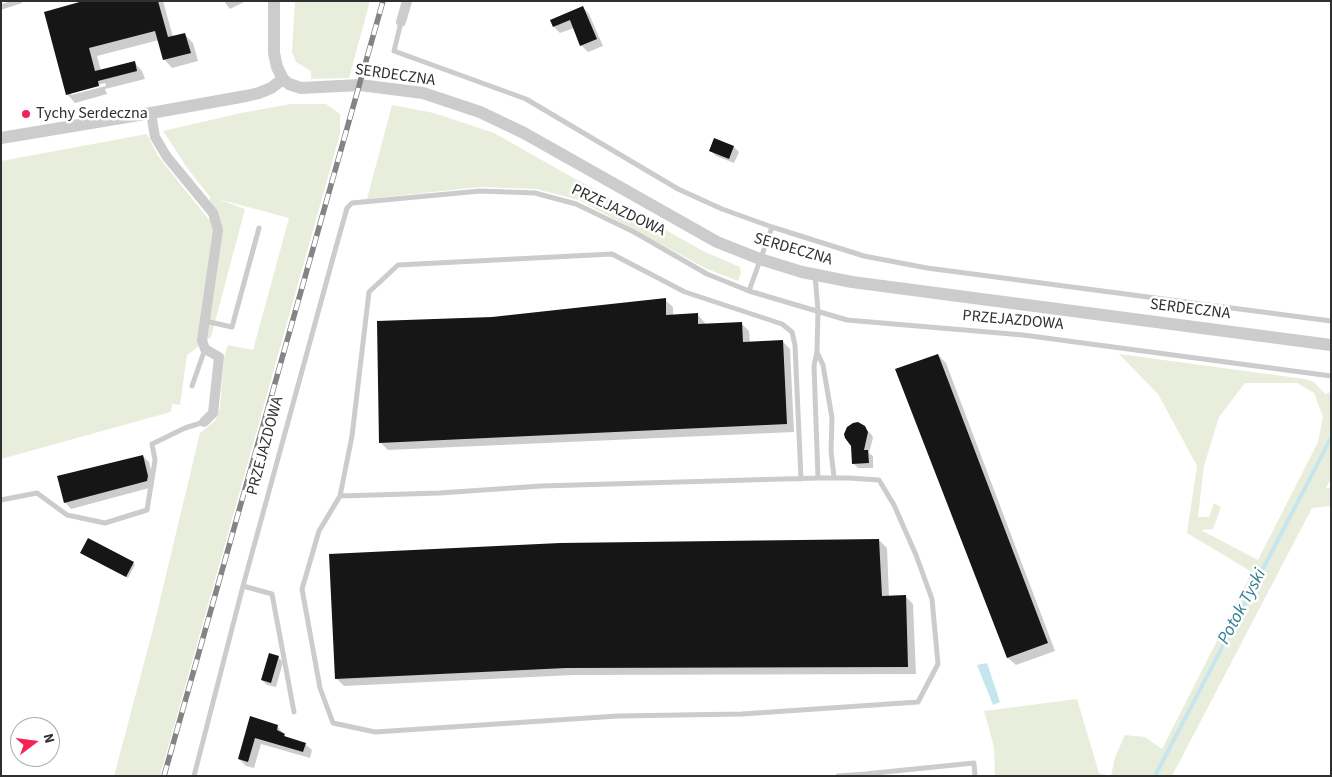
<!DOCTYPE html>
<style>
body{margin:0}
#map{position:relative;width:1332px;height:777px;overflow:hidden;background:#fff;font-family:"Source Sans 3",sans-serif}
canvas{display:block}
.frame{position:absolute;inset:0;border:2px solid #2f2f2f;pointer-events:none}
.north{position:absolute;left:10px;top:717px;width:50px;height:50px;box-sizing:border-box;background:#fff;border:1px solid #acacac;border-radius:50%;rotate:75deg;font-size:14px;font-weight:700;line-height:20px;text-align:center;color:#2f2f2f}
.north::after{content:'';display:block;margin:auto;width:18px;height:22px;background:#f52256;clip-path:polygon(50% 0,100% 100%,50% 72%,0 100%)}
</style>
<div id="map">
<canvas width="1332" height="777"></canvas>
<div class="frame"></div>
<div class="north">N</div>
</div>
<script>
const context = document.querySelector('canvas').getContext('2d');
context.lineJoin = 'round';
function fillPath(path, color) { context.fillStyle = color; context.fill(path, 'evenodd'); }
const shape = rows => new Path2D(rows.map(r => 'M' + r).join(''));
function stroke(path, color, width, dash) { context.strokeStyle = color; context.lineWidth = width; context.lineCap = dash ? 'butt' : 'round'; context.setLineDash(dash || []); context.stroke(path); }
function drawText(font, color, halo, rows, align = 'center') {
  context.font = font + ' "Source Sans 3",sans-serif'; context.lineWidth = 5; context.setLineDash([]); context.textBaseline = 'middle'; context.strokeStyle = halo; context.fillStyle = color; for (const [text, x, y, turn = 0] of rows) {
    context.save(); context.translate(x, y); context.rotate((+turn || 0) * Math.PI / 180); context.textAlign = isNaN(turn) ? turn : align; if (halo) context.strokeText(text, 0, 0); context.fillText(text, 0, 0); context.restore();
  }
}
const green = shape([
 [295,1,370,1,349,78,311,79,311,71,296,62,292,52],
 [291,104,326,104,340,114,340,134,160,776,114,776,153,629,200,433,215,421,220,407,224,357,228,345,253,350,289,218,218,199,245,209,211,337,187,355,180,405,172,404,171,412,1,459,1,161,147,134,158,156,209,220,210,197,188,169,163,131,241,113],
 [392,105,434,113,494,133,703,251,740,267,741,272,738,281,707,269,579,200,536,189,480,187,367,199],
 [1119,354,1305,379,1314,382,1325,394,1331,392,1331,479,1326,488,1331,488,1331,506,1312,508,1172,776,1111,776,1115,757,1125,735,1145,737,1162,749,1252,572,1187,533,1197,466,1158,394],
 [1245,383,1297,383,1314,393,1323,417,1318,442,1258,560,1201,530,1213,529,1221,507,1214,503,1209,517,1198,517,1204,466,1219,417],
 [1077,699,1099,773,1109,776,995,776,994,747,984,711]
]);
const water = shape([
 [987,663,1000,702,993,705,977,665]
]);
const shadow = shape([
 [88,1,163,1,173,37,185,35,193,43,198,61,172,68,164,59,159,40,97,56,101,71,134,62,142,71,145,79,105,89,107,94,75,103,67,94],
 [105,83,106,86,71,95,71,92],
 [224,1,244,1,244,2,230,9],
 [583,7,589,14,603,46,588,52,581,45,574,28,560,33,554,27],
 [715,140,734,147,739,152,734,163,716,156,711,151],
 [665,300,673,307,673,316,698,315,705,323,705,325,742,324,749,331,750,343,782,341,790,349,794,432,388,450,380,442,492,318],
 [938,355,946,363,1055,651,1016,665,1008,658],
 [861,425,872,435,873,438,869,453,873,456,873,468,858,468,853,463],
 [143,456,149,462,154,483,153,487,71,509,65,502],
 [879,540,887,548,889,597,905,596,913,604,916,674,574,675,344,686,336,678],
 [81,553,133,563,135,565,128,578],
 [278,657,283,662,276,687,267,685,262,680],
 [251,717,277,726,288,739,305,744,312,750,310,758,261,744,254,768,246,766,239,759]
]);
const stream = shape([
 [1155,776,1331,438]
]);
const building = shape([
 [83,1,158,1,168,37,185,33,191,53,163,60,155,31,89,48,95,71,135,61,137,71,98,81,99,86,66,95,44,12],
 [583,6,597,39,580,46,570,20,553,27,550,20],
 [714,138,734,146,729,159,709,151],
 [666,298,666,315,698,313,698,324,742,322,743,342,783,340,787,424,379,443,377,321,492,317],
 [938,354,1048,643,1007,658,895,369],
 [858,422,865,426,868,432,864,450,868,450,869,463,852,464,851,446,845,438,844,434,847,427,853,423],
 [143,455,148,476,147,481,64,503,57,476],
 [88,538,134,562,126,577,80,553],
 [879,539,882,596,906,595,908,667,566,668,335,679,329,554,560,543],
 [269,653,279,656,271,683,261,680],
 [250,716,278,725,277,730,285,734,284,736,306,743,303,752,255,738,248,762,238,759]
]);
const service = shape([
 [1,7,20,1],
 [401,22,394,51,526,99,678,189,722,209,772,227,864,256,927,268,1331,321],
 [815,275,818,311,817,351,814,366,818,478,541,486,440,493,340,496,319,531,302,589,320,688,333,723,375,732,618,716,742,714,918,702,938,664,932,599,916,555,894,505,879,480,849,478,818,478],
 [749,291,772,227],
 [205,321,232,327,259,228],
 [817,352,823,365,832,418,831,451,834,477],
 [192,386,205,349],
 [340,496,352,436,369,292,398,265,612,254,685,292,782,324,792,332,795,345,801,479],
 [1,500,37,493,67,515,105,523,147,510,155,460,152,444,185,428,204,422],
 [243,586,272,594,294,712],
 [194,776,243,586,336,247,347,208,352,203,480,191,535,193,576,204,634,232,707,274,749,291,847,320,1023,335,1331,376],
 [838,776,865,774,974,763,975,776]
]);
const minor = shape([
 [401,22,407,1],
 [151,113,155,137,167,157,213,213,218,230,202,340,205,349,219,357,213,413,204,422]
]);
const tertiary = shape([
 [274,1,274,53,277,67,283,79,289,84,301,88,360,85,423,93,480,112,524,133,717,242,760,259,802,272,852,282,1331,345],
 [1,138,151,113,246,96,259,93,271,88,283,79]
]);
const rail = shape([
 [164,776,383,1]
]);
const markers = [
 [26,114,5,"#f52256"]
];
const streetNames = [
 ["SERDECZNA",395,76,8],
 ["PRZEJAZDOWA",618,211,25],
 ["SERDECZNA",793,250,16],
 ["SERDECZNA",1190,310,7],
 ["PRZEJAZDOWA",1013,321,5],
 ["PRZEJAZDOWA",266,446,-75]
];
const poiNames = [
 ["Tychy Serdeczna",36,114]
];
const waterNames = [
 ["Potok Tyski",1243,607,-62]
];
fillPath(green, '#e9eedc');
fillPath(water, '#c6e6ef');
fillPath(shadow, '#0003');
stroke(stream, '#c6e6ef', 4);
fillPath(building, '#161616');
stroke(service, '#ccc', 5);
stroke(minor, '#ccc', 10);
stroke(tertiary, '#ccc', 12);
stroke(rail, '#848484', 5.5);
stroke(rail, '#fff', 4, [11]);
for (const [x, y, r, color] of markers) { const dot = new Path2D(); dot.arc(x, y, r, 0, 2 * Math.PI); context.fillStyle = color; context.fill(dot); stroke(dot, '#fff', 2); }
drawText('16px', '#2f2f2f', '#fff', streetNames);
drawText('16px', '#2f2f2f', '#fff', poiNames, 'left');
drawText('italic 18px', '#337e93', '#fff', waterNames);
</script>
